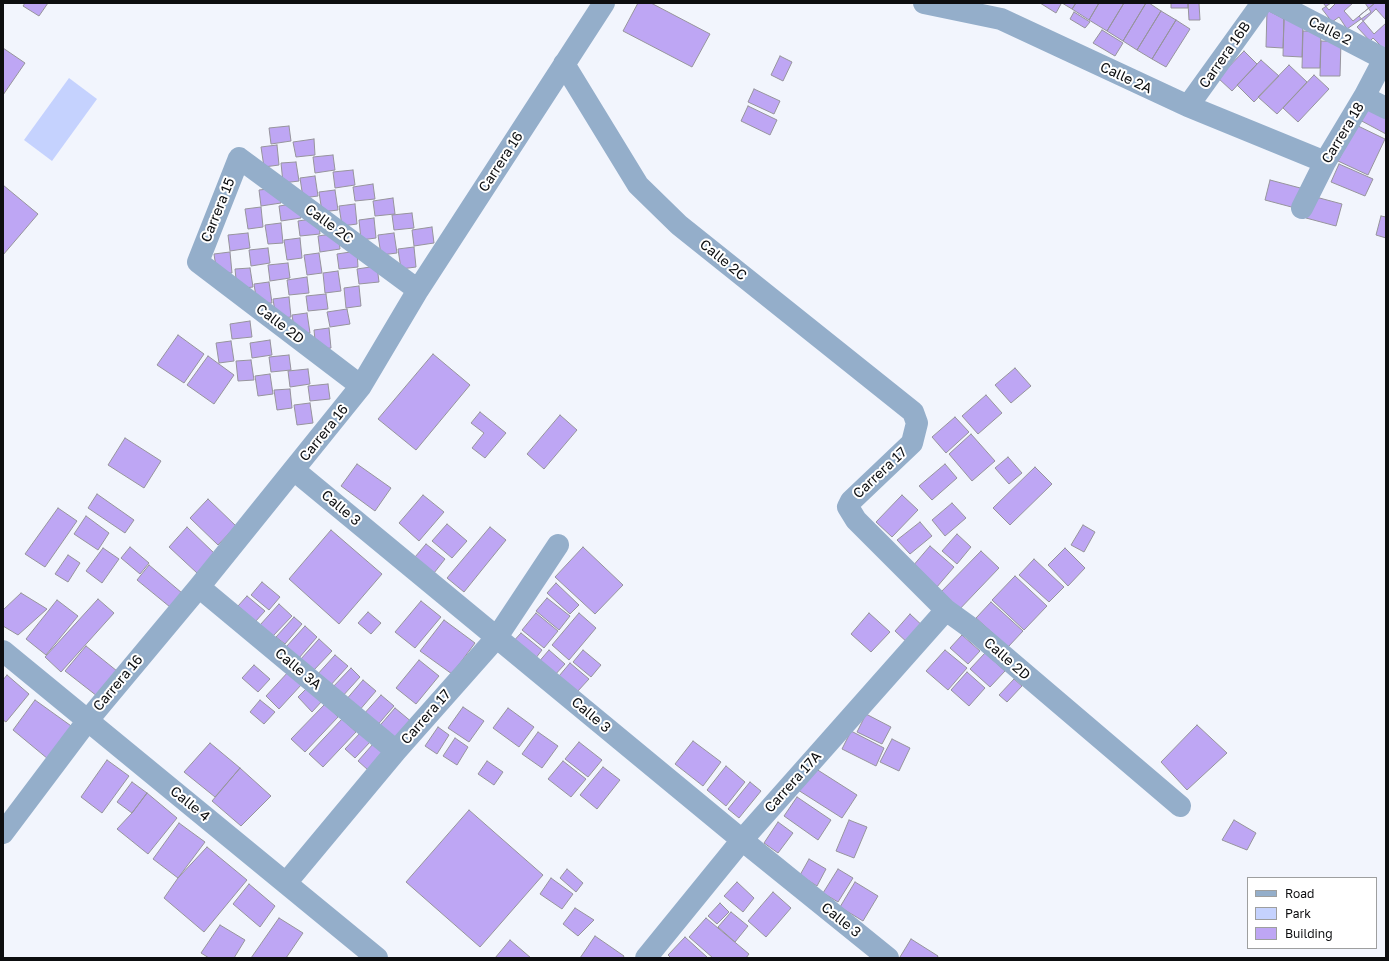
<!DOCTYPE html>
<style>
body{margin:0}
#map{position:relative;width:1389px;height:961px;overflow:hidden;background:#f2f5fd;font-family:"Golos Text",sans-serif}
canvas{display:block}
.frame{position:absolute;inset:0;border:4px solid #0d0e10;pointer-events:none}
.legend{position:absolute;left:1247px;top:877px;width:130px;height:72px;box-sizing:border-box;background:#fff;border:1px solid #9e9f9f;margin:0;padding:5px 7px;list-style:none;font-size:12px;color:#0d0e10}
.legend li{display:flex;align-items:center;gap:8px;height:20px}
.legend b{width:20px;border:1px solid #9e9f9f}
</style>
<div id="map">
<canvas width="1389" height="961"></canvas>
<div class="frame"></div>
<ul class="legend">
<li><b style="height:5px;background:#94aeca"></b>Road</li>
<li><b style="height:11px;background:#c5d2fe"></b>Park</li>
<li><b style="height:11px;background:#bea6f4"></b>Building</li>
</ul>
</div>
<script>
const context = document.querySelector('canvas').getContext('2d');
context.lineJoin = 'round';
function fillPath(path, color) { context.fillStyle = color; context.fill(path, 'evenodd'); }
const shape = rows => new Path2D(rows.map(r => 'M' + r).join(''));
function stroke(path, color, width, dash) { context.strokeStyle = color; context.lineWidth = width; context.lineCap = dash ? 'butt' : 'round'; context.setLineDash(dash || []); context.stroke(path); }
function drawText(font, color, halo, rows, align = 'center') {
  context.font = font + ' "Golos Text",sans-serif'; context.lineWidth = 4; context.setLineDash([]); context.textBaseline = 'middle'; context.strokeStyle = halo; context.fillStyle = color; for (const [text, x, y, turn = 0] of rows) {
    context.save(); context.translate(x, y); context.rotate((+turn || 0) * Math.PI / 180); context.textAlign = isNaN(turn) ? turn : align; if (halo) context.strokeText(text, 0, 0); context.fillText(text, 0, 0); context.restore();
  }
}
const green = shape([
 [69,78,97,99,52,161,24,140]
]);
const building = shape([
 [25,3,48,3,39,16,23,6,25,3],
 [638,3,651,3,710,34,692,67,623,31,638,3],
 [1040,3,1059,3,1061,4,1056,13,1040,3],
 [1062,3,1076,3,1072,9,1062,3],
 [1076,3,1099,3,1089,20,1072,9,1076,3],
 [1099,3,1124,3,1107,31,1089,20,1099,3],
 [1124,3,1146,3,1123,41,1107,31,1124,3],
 [1146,3,1149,3,1161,11,1137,50,1123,41,1146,3],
 [1171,3,1188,3,1188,8,1171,8,1171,3],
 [1188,3,1199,3,1200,20,1189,20,1188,3],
 [1323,3,1336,3,1329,10,1323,3],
 [1331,3,1365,3,1371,12,1347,29,1339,17,1332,22,1322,9,1331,3],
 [1353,3,1375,3,1353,21,1344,11,1353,3],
 [1375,3,1386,3,1386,23,1374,34,1359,16,1375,3],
 [1376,9,1386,20,1386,51,1373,38,1370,41,1357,27,1376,9],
 [1267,10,1284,19,1283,48,1266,47,1267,10],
 [1161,11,1176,20,1152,59,1137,50,1161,11],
 [1074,12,1090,22,1085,28,1070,19,1074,12],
 [1284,19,1303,20,1302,57,1283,56,1284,19],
 [1176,20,1190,29,1166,67,1152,59,1176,20],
 [1102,30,1123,43,1115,56,1093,43,1102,30],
 [1303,31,1321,32,1320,68,1302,68,1303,31],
 [1321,41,1341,42,1340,76,1320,76,1321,41],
 [3,48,25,63,3,95,3,48],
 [1244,51,1257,64,1232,91,1218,78,1244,51],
 [780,56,792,62,783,81,771,75,780,56],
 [1261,60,1279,76,1254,102,1237,85,1261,60],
 [1289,65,1307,82,1277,114,1258,97,1289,65],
 [1314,75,1329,89,1298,122,1283,108,1314,75],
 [754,89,780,101,774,114,748,102,754,89],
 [1365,105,1386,116,1386,134,1358,119,1365,105],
 [748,106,777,120,770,135,741,121,748,106],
 [1356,125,1385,139,1368,175,1338,161,1356,125],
 [289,126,291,141,271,144,269,128,289,126],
 [314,139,315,155,296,157,293,142,314,139],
 [277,145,279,165,264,167,261,147,277,145],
 [333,155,335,170,315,173,313,157,333,155],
 [296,162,299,181,283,183,281,163,296,162],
 [1339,164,1373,179,1365,196,1331,182,1339,164],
 [353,170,355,185,335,188,333,172,353,170],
 [315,176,318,196,303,198,300,178,315,176],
 [1270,180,1304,189,1299,209,1265,200,1270,180],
 [373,184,375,199,355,201,353,187,373,184],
 [3,185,38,214,3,255,3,185],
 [279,188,281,203,261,206,259,190,279,188],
 [335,190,338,210,322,212,319,192,335,190],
 [1312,196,1342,204,1336,226,1306,218,1312,196],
 [393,198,395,214,375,216,373,201,393,198],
 [299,203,301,218,281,221,279,206,299,203],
 [355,204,357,224,342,226,339,206,355,204],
 [261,207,263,227,248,229,245,209,261,207],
 [412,213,414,228,394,230,392,215,412,213],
 [1381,216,1386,217,1386,238,1376,235,1381,216],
 [318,218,320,234,300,236,298,221,318,218],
 [374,218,376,238,361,240,359,220,374,218],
 [281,223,283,243,268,244,265,225,281,223],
 [432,227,434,243,414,246,412,230,432,227],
 [248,233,250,248,230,251,228,235,248,233],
 [338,233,340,249,320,252,318,236,338,233],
 [394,233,397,253,381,255,378,235,394,233],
 [300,238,302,258,287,260,284,240,300,238],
 [414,247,416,267,401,269,398,249,414,247],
 [268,248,270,263,251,266,249,250,268,248],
 [357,251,358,267,339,269,337,254,357,251],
 [230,252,232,273,217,274,214,254,230,252],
 [319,253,322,273,307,275,304,255,319,253],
 [288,263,290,278,270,281,268,265,288,263],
 [377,266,379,282,359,284,357,269,377,266],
 [250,268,253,287,237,289,235,269,250,268],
 [338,271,341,291,325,293,323,273,338,271],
 [307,277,309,293,289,295,287,280,307,277],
 [269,282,272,303,257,304,254,284,269,282],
 [359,286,361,306,346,308,344,288,359,286],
 [326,294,328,309,308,311,306,296,326,294],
 [289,297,291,317,276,319,273,299,289,297],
 [347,309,350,324,330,327,327,312,347,309],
 [307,313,310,333,295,335,292,315,307,313],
 [250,321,252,337,232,339,230,324,250,321],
 [329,328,331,348,316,350,314,330,329,328],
 [178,335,204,354,184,383,157,365,178,335],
 [270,340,272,355,252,358,250,343,270,340],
 [231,341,234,361,219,363,216,343,231,341],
 [433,354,470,385,416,450,378,419,433,354],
 [289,355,291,370,271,372,269,357,289,355],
 [208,356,234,375,214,404,187,385,208,356],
 [251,360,254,380,238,381,236,361,251,360],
 [1015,368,1031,386,1011,403,995,385,1015,368],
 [308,369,310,384,290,387,288,371,308,369],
 [270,374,273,394,258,396,255,376,270,374],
 [328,384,330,399,310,401,308,386,328,384],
 [290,389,292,408,277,410,274,390,290,389],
 [986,395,1002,413,978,434,962,416,986,395],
 [310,403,313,423,297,425,294,405,310,403],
 [480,412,506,433,485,458,472,448,484,433,471,423,480,412],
 [560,415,577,430,544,469,527,454,560,415],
 [955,417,969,432,946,453,932,437,955,417],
 [971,434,995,461,972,481,949,454,971,434],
 [125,438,161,461,144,488,108,465,125,438],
 [1008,457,1022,473,1009,484,995,468,1008,457],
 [357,464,391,488,375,511,341,486,357,464],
 [945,464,957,478,932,500,919,486,945,464],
 [1035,467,1052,484,1010,525,993,508,1035,467],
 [97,494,134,520,125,533,88,508,97,494],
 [423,495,444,512,419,541,399,523,423,495],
 [902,495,918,510,892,537,876,522,902,495],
 [208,499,236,526,218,545,190,518,208,499],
 [952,503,966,518,945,536,932,520,952,503],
 [58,508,77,521,45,567,25,554,58,508],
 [86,516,109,533,98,550,74,534,86,516],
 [920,522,932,536,910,554,897,540,920,522],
 [447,524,467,541,452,558,432,541,447,524],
 [1083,525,1095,532,1084,552,1071,545,1083,525],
 [187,527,215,554,197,573,169,547,187,527],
 [490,527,506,540,464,592,447,578,490,527],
 [331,530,382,574,339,624,289,579,331,530],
 [957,534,971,547,957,564,942,551,957,534],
 [426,544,445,559,434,573,415,557,426,544],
 [930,546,954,567,936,588,912,567,930,546],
 [130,547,149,563,140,574,121,558,130,547],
 [583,547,623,585,595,614,555,577,583,547],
 [103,548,119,559,102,583,86,571,103,548],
 [1065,548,1085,568,1068,586,1048,565,1065,548],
 [981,551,999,568,955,614,937,596,981,551],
 [68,555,80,563,68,582,55,574,68,555],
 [1034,559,1064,587,1049,602,1019,575,1034,559],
 [149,565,182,593,170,607,137,580,149,565],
 [1015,576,1047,606,1024,630,992,600,1015,576],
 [262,582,280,597,269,610,251,595,262,582],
 [556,583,579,605,570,614,547,593,556,583],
 [21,593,47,609,18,635,3,626,3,610,21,593],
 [247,596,265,611,255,622,238,606,247,596],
 [547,598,570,616,559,630,536,611,547,598],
 [98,599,114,613,61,672,45,657,98,599],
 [57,600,78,616,46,655,26,639,57,600],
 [421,601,441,617,415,648,395,632,421,601],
 [991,602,1023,631,1008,647,976,618,991,602],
 [279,604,292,616,273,636,260,625,279,604],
 [368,612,381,623,371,634,358,623,368,612],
 [536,613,558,631,544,648,522,630,536,613],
 [579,613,596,628,569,660,552,645,579,613],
 [869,613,890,632,871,652,851,634,869,613],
 [910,614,926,629,910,645,895,631,910,614],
 [294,617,302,624,285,644,276,637,294,617],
 [444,620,475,643,452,674,420,651,444,620],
 [305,626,317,637,299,658,286,647,305,626],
 [521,633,542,650,532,663,510,645,521,633],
 [962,635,980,651,968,664,950,648,962,635],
 [319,639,332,651,313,671,300,660,319,639],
 [86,646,117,671,97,696,65,671,86,646],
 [549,650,565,664,553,677,537,664,549,650],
 [583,650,601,665,591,677,573,662,583,650],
 [945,650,967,668,948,690,926,671,945,650],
 [985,653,1005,671,990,687,970,669,985,653],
 [335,655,348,666,329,687,316,676,335,655],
 [419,660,439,676,416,704,396,688,419,660],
 [570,663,589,679,577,692,559,676,570,663],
 [254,665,270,679,258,692,242,678,254,665],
 [351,668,360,677,341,698,331,689,351,668],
 [289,671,302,684,279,709,266,696,289,671],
 [967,672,985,688,969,706,951,690,967,672],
 [7,675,29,694,6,722,3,720,3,680,7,675],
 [1014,679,1022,686,1007,702,999,695,1014,679],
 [363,680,376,691,358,712,345,701,363,680],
 [309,686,323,700,312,712,298,697,309,686],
 [381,695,394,706,375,728,362,716,381,695],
 [35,700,74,728,48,759,13,730,35,700],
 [260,700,275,712,264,724,250,712,260,700],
 [325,704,338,717,305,752,291,739,325,704],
 [463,707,484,721,469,742,448,728,463,707],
 [395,708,413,723,395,745,376,730,395,708],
 [508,708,534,727,519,747,493,728,508,708],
 [866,714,891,727,882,744,857,732,866,714],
 [342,719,356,732,323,767,309,754,342,719],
 [1197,725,1227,753,1187,790,1161,762,1197,725],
 [438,727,449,735,437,754,425,746,438,727],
 [851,731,884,748,876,766,842,749,851,731],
 [361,732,371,741,355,758,345,749,361,732],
 [538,732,558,746,542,768,522,754,538,732],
 [455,738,468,747,457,765,443,756,455,738],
 [892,739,910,748,899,771,880,762,892,739],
 [693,741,721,762,703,786,675,764,693,741],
 [579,742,602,760,588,777,565,759,579,742],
 [210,743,240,768,215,797,184,772,210,743],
 [373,744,383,753,368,770,358,761,373,744],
 [107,760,129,776,102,813,81,797,107,760],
 [487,761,503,772,494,785,478,774,487,761],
 [563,761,586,779,571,797,548,779,563,761],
 [726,766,745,782,726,806,707,790,726,766],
 [603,767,620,780,597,809,580,795,603,767],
 [813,767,857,795,842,818,798,790,813,767],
 [240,768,271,796,241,826,212,801,240,768],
 [132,782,147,793,132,813,117,802,132,782],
 [750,782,761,791,739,818,728,809,750,782],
 [147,793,177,818,148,854,117,829,132,813,147,793],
 [797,797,831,820,818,840,784,816,797,797],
 [469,810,543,875,480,947,406,882,469,810],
 [849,820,867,827,854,858,836,851,849,820],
 [1234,820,1256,833,1247,850,1222,840,1234,820],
 [778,822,793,833,778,853,764,843,778,822],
 [179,823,205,842,178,878,153,859,179,823],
 [207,847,247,880,204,932,164,898,178,878,207,847],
 [809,859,826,869,817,886,800,875,809,859],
 [567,869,583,883,576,892,560,878,567,869],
 [838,869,853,878,838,902,823,893,838,869],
 [551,878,573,894,562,909,540,894,551,878],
 [737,882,754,898,743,912,724,896,737,882],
 [855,882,878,896,863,921,840,907,855,882],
 [249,884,275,906,260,927,233,904,249,884],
 [773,892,791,908,766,937,748,921,773,892],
 [720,903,729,912,717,924,708,916,720,903],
 [575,908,594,920,578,936,563,924,575,908],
 [731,912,748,926,735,942,718,927,731,912],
 [279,918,303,933,286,958,251,958,279,918],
 [706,918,749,954,746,958,713,958,689,937,706,918],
 [220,925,245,940,234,958,209,958,201,953,220,925],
 [595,936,624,956,623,958,580,958,595,936],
 [685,937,708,958,671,958,668,955,685,937],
 [911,939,938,956,937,958,902,958,900,957,911,939],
 [510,940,531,958,495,958,510,940]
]);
const minor = shape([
 [924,3,1001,19,1188,106,1325,162],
 [1276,3,1384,59,1364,97,1325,162,1302,208],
 [564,64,638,185,679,225,913,412,917,423,912,443,851,501,848,507,856,520,946,610,971,628,1180,806],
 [1364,97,1386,108],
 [1188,106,1262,3],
 [361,386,198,262,239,158,418,290],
 [294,470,742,840,888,958],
 [199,587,396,751],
 [3,651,377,958],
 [3,833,88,720,199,587,361,386,418,290,604,3],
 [286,883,396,751,497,637,558,545],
 [646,958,742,840,946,610]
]);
const streetNames = [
 ["Calle 2",1330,31,27],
 ["Carrera 16B",1225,55,-55],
 ["Calle 2A",1126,78,25],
 ["Carrera 18",1343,133,-59],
 ["Carrera 16",501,162,-57],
 ["Carrera 15",218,210,-68],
 ["Calle 2C",329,224,36],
 ["Calle 2C",723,260,39],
 ["Calle 2D",280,324,37],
 ["Carrera 16",324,433,-51],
 ["Carrera 17",880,473,-43],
 ["Calle 3",341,508,40],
 ["Calle 2D",1007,659,41],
 ["Calle 3A",298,669,40],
 ["Carrera 16",118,683,-50],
 ["Calle 3",591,715,40],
 ["Carrera 17",426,717,-49],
 ["Carrera 17A",793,782,-48],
 ["Calle 4",190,804,39],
 ["Calle 3",841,920,39]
];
fillPath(green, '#c5d2fe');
fillPath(building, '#bea6f4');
stroke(building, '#96949c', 1);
stroke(minor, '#94aeca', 22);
drawText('14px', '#0d0e10', '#fff', streetNames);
</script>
